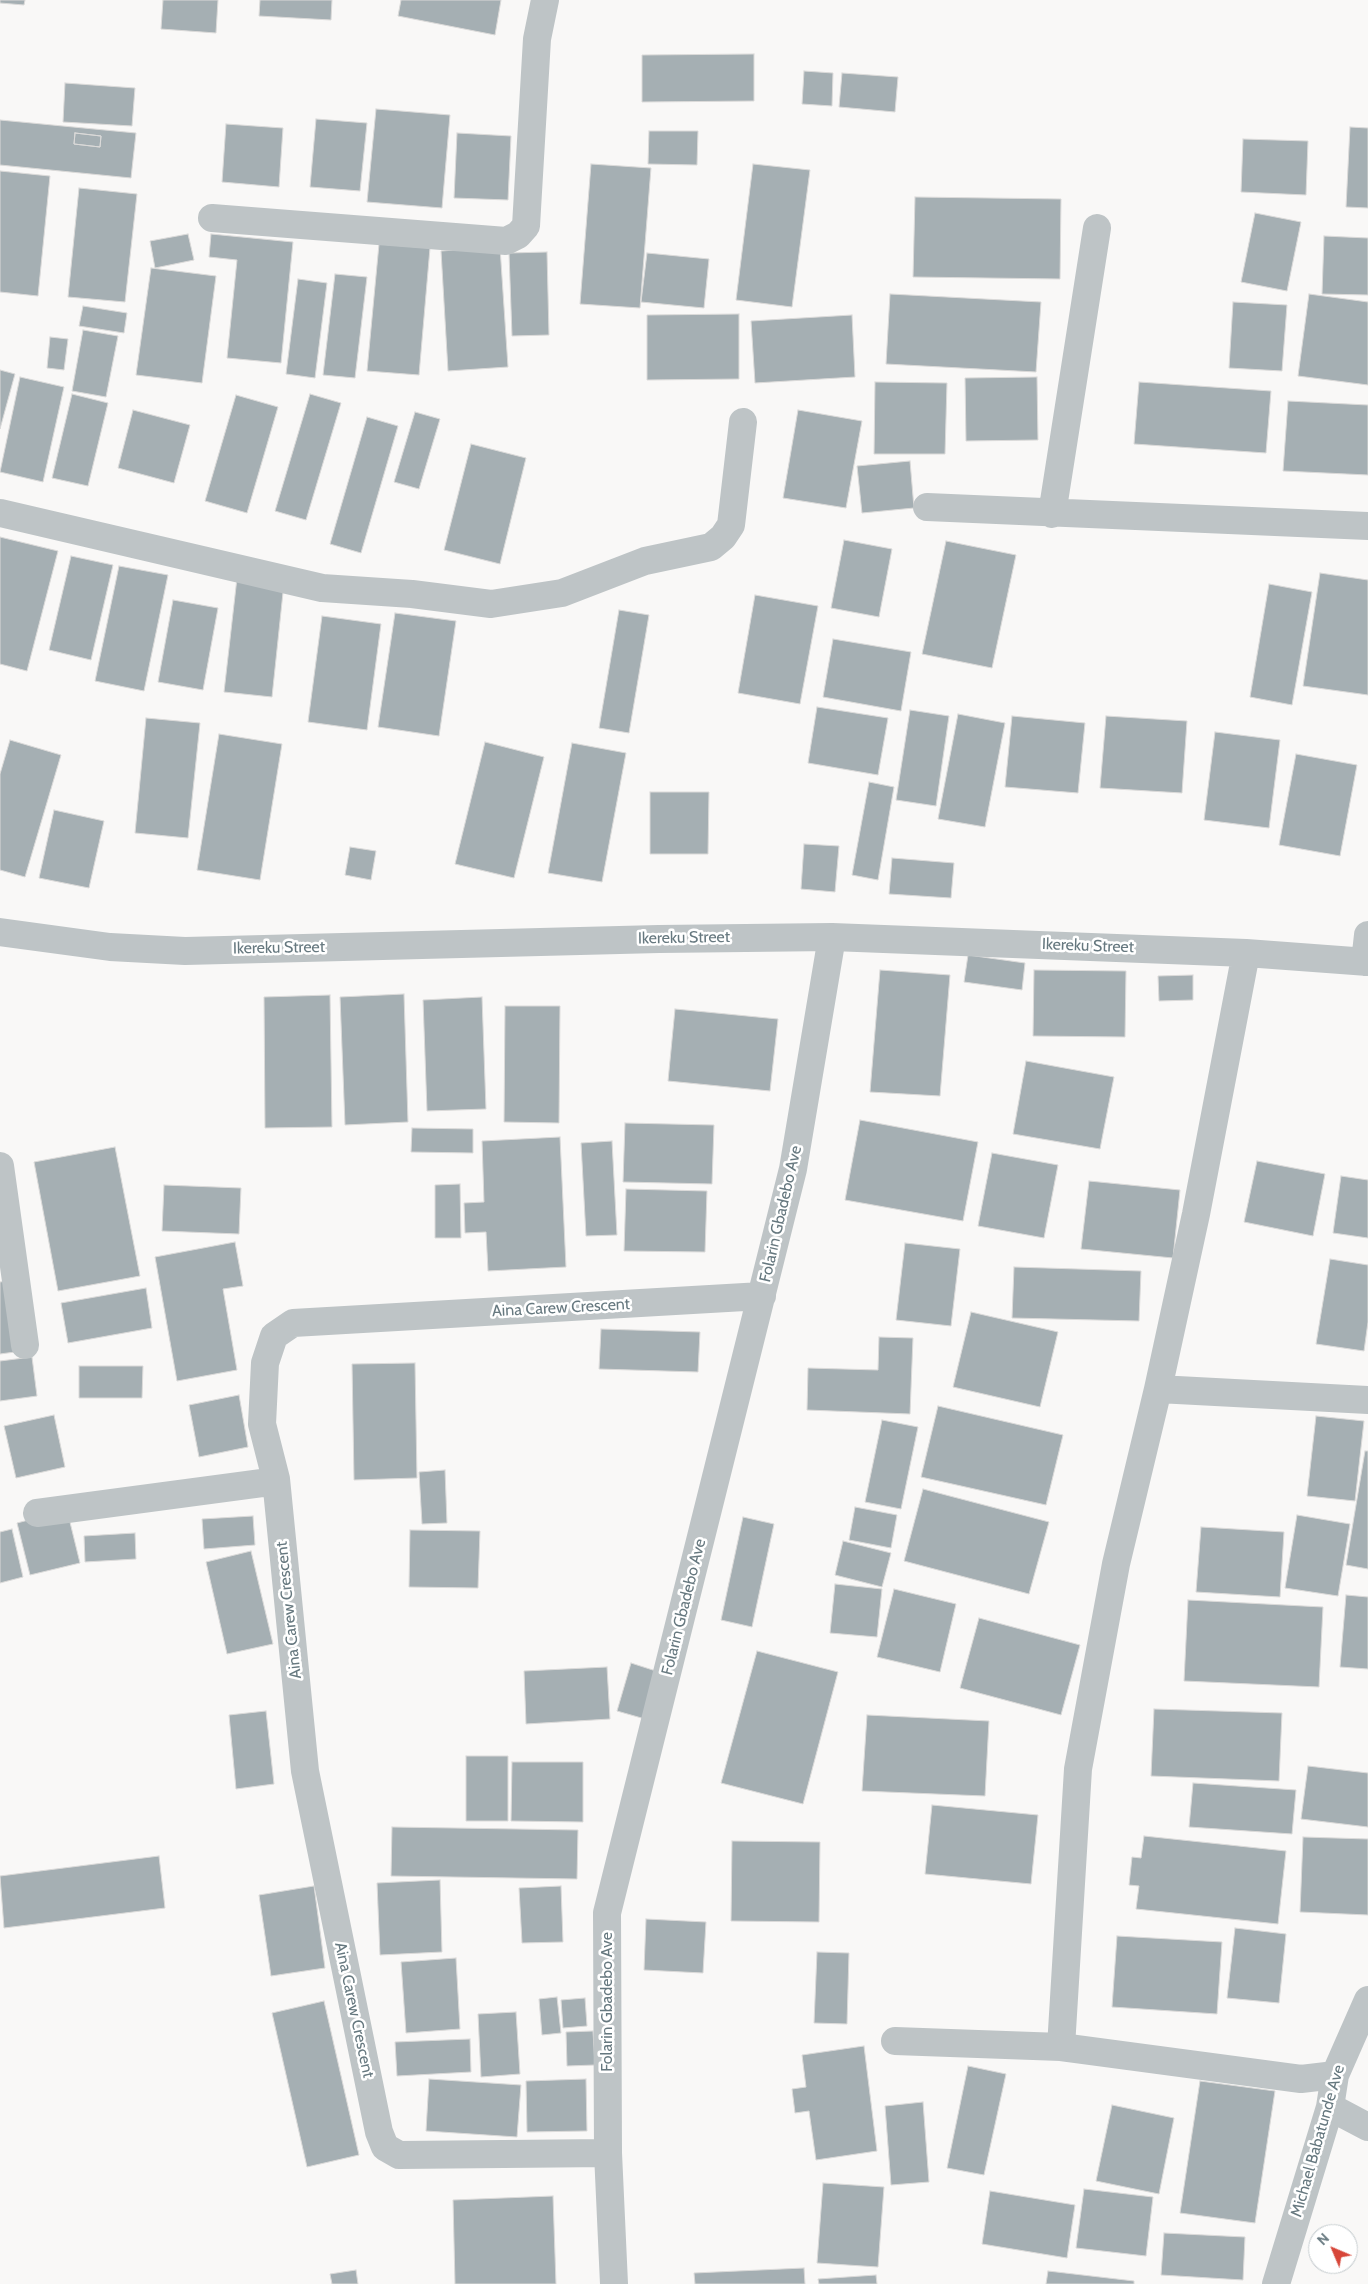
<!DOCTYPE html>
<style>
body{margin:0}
#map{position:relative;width:1368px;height:2284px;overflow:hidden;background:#f9f8f7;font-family:Cabin,sans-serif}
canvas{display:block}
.north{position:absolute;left:1308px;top:2224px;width:50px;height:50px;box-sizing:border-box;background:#fff;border:1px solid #c2c9cc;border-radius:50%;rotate:315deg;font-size:14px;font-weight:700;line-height:20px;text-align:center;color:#66787f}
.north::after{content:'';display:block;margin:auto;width:18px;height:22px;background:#d74639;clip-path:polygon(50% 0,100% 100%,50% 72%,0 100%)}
</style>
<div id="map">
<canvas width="1368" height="2284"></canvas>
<div class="north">N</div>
</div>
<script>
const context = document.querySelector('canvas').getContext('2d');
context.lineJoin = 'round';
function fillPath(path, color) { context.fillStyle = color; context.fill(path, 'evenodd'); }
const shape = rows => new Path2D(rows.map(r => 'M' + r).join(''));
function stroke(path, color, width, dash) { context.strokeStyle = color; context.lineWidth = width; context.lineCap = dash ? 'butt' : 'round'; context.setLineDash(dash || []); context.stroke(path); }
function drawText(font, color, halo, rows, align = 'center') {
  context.font = font + ' Cabin,sans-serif'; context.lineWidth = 5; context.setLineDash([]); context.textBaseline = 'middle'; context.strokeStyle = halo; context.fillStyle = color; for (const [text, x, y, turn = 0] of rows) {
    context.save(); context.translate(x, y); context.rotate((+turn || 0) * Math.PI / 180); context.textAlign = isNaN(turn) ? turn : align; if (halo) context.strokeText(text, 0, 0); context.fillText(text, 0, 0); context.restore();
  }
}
const building = shape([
 [0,0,25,0,24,5,0,3,0,0],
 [163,0,218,0,216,33,161,29,163,0],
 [260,0,332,0,331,20,259,16,260,0],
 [401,0,501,0,495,35,398,16,401,0],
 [754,54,754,101,642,102,642,55,754,54],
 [804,71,833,73,832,106,802,104,804,71],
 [842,73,898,77,895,112,839,107,842,73],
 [65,83,135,88,132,126,63,122,65,83],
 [376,109,450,115,442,208,367,202,376,109],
 [316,119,367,123,360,191,310,187,316,119],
 [0,120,136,133,131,178,0,165,0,120],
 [75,133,101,136,100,147,74,144,75,133],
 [226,124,283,128,279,187,222,182,226,124],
 [1350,127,1368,128,1368,208,1346,207,1350,127],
 [649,131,698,131,697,165,648,164,649,131],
 [75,133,101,136,100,147,74,144,75,133],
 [457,133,511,136,508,200,454,198,457,133],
 [1243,139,1308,141,1306,195,1241,192,1243,139],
 [591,164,651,168,640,308,580,304,591,164],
 [753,164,810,170,792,307,736,300,753,164],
 [0,171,50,176,38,296,0,292,0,171],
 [79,188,137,194,125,302,68,297,79,188],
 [915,197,1061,199,1060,279,913,277,915,197],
 [1255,213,1301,222,1287,291,1241,282,1255,213],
 [188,234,194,260,155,268,150,241,188,234],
 [211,234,293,242,281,363,227,358,237,260,209,257,211,234],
 [1324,236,1368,238,1368,295,1322,294,1324,236],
 [379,244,430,248,419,375,367,371,379,244],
 [500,247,508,367,448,371,441,251,500,247],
 [547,252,549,335,512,336,509,253,547,252],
 [647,253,709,259,704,308,641,302,647,253],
 [151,268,216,276,202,383,136,375,151,268],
 [335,274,367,277,355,378,323,375,335,274],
 [298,279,327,283,315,378,286,374,298,279],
 [890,294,1041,302,1036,372,886,364,890,294],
 [1309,294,1368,302,1368,385,1298,376,1309,294],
 [1233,302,1287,305,1282,371,1229,368,1233,302],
 [83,306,127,313,124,333,79,326,83,306],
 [739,314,739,379,647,380,647,315,739,314],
 [852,315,855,377,755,383,751,321,852,315],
 [83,330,118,336,106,397,72,391,83,330],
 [50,337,68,339,64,370,47,368,50,337],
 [0,370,15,374,0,429,0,370],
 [20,377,64,387,43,482,0,472,20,377],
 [1037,377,1038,440,966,441,965,378,1037,377],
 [875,382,947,383,945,454,874,454,875,382],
 [1139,382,1271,391,1266,453,1134,444,1139,382],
 [72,394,108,403,88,486,52,478,72,394],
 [310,394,341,403,306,520,275,511,310,394],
 [236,395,278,407,247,513,205,501,236,395],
 [1288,401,1368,405,1368,475,1283,471,1288,401],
 [133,410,190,425,174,483,118,468,133,410],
 [798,410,862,421,846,508,783,498,798,410],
 [415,412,440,419,419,489,394,482,415,412],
 [367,417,398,426,361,553,330,544,367,417],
 [471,444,526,458,500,564,444,550,471,444],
 [910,461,914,508,862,513,857,466,910,461],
 [0,537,58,551,27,671,0,664,0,537],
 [844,540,892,549,879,617,831,608,844,540],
 [946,541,1016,555,992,668,922,654,946,541],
 [71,556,113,565,91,660,49,650,71,556],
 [119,566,168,575,144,691,95,681,119,566],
 [1320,573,1368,580,1368,695,1303,686,1320,573],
 [237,578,284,583,272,697,224,692,237,578],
 [1269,584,1312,592,1292,705,1250,697,1269,584],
 [755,595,818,606,800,704,738,693,755,595],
 [173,600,218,608,203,690,158,682,173,600],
 [619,610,649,615,629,733,599,728,619,610],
 [395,613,456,621,439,736,378,727,395,613],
 [322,616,381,624,367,730,308,722,322,616],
 [833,639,911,652,901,711,823,697,833,639],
 [817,707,888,718,878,775,808,763,817,707],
 [910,710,949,716,936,806,896,800,910,710],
 [958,714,1005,723,985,827,938,819,958,714],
 [1012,716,1085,723,1078,793,1005,787,1012,716],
 [1106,716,1187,721,1182,793,1100,788,1106,716],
 [146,718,200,723,188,838,135,833,146,718],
 [1215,732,1280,740,1269,828,1204,820,1215,732],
 [219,734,282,744,260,880,197,870,219,734],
 [10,740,61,755,25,877,0,870,0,774,10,740],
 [485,742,544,757,514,878,455,864,485,742],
 [572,743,626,753,602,882,548,873,572,743],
 [1296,754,1357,765,1340,856,1279,845,1296,754],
 [869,782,894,787,878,880,852,875,869,782],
 [650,792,709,792,708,854,650,854,650,792],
 [54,810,104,821,89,888,39,878,54,810],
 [804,844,839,846,835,892,801,889,804,844],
 [350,847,376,851,371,880,345,875,350,847],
 [892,858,954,863,951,898,889,894,892,858],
 [968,955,1025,963,1022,990,964,982,968,955],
 [880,970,950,975,940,1096,870,1092,880,970],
 [1034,970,1126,971,1125,1037,1033,1036,1034,970],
 [1193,975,1193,1000,1159,1001,1158,976,1193,975],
 [404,994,408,1122,345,1125,340,997,404,994],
 [330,995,332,1127,265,1128,264,997,330,995],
 [482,997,486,1109,427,1111,423,1000,482,997],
 [505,1006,560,1006,559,1123,504,1122,505,1006],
 [675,1009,778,1019,770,1091,668,1081,675,1009],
 [1026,1061,1114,1077,1100,1149,1013,1134,1026,1061],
 [860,1120,978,1142,963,1221,845,1200,860,1120],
 [625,1123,714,1125,712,1184,623,1182,625,1123],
 [412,1128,473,1129,473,1153,411,1152,412,1128],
 [560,1137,566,1267,488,1271,486,1232,465,1233,464,1203,484,1202,482,1141,560,1137],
 [612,1141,617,1235,586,1236,581,1143,612,1141],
 [115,1147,140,1276,58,1291,34,1162,115,1147],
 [992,1153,1058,1165,1044,1238,978,1226,992,1153],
 [1257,1161,1325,1174,1313,1236,1244,1222,1257,1161],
 [1341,1176,1368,1180,1368,1238,1333,1233,1341,1176],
 [1089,1181,1180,1190,1173,1258,1081,1249,1089,1181],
 [460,1184,461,1238,435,1238,435,1185,460,1184],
 [164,1185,241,1188,239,1234,162,1231,164,1185],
 [626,1189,707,1191,705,1252,624,1251,626,1189],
 [235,1242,243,1286,223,1289,237,1370,177,1381,155,1257,235,1242],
 [905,1243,960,1249,951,1326,896,1320,905,1243],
 [1330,1259,1368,1265,1368,1322,1364,1351,1316,1344,1330,1259],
 [1014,1267,1141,1271,1139,1321,1012,1318,1014,1267],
 [7,1281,15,1352,0,1354,0,1282,7,1281],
 [146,1288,152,1328,68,1343,61,1303,146,1288],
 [971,1312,1058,1332,1040,1407,953,1387,971,1312],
 [601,1329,700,1332,698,1372,599,1369,601,1329],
 [879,1337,913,1338,910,1414,807,1410,808,1368,878,1370,879,1337],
 [32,1357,37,1396,0,1401,0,1361,32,1357],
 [415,1363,417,1478,354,1480,352,1364,415,1363],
 [79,1366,143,1366,142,1398,79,1398,79,1366],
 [239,1395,248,1447,199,1457,189,1405,239,1395],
 [938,1406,1063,1435,1046,1505,921,1477,938,1406],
 [54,1415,65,1467,16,1478,4,1426,54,1415],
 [1316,1416,1364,1421,1355,1501,1307,1496,1316,1416],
 [882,1420,918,1427,901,1509,865,1502,882,1420],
 [1365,1451,1368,1451,1368,1569,1346,1565,1365,1451],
 [445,1470,447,1523,422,1524,419,1472,445,1470],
 [923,1489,1049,1522,1029,1594,904,1561,923,1489],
 [855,1507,897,1515,891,1548,849,1540,855,1507],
 [67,1510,80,1563,30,1575,17,1523,67,1510],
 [1297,1515,1350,1524,1338,1596,1285,1588,1297,1515],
 [253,1516,255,1545,204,1549,202,1519,253,1516],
 [743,1517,774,1524,752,1627,721,1620,743,1517],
 [1201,1527,1284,1532,1280,1597,1196,1592,1201,1527],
 [12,1529,23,1577,0,1583,0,1532,12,1529],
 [410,1530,480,1531,478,1588,409,1587,410,1530],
 [135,1533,136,1559,85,1562,84,1536,135,1533],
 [843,1541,891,1553,882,1587,835,1575,843,1541],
 [251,1551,273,1644,227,1654,206,1562,251,1551],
 [835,1584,882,1589,877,1637,830,1633,835,1584],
 [894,1589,956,1604,940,1672,877,1657,894,1589],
 [1346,1595,1368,1597,1368,1669,1340,1667,1346,1595],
 [1188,1600,1323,1607,1319,1687,1184,1681,1188,1600],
 [979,1618,1080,1645,1061,1715,960,1688,979,1618],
 [757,1651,838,1672,803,1804,721,1783,757,1651],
 [631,1663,659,1672,645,1719,617,1711,631,1663],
 [607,1667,610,1719,526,1724,524,1671,607,1667],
 [1154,1709,1282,1713,1279,1781,1151,1776,1154,1709],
 [266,1711,274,1784,236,1789,229,1715,266,1711],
 [867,1715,989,1721,985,1796,862,1791,867,1715],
 [466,1756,508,1756,508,1821,466,1821,466,1756],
 [512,1762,583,1762,583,1822,511,1821,512,1762],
 [1308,1766,1368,1773,1368,1827,1301,1819,1308,1766],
 [1193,1783,1296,1790,1292,1834,1189,1827,1193,1783],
 [932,1805,1038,1815,1031,1884,925,1874,932,1805],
 [392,1827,578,1830,577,1879,391,1876,392,1827],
 [1144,1836,1286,1851,1278,1924,1136,1909,1139,1886,1129,1885,1132,1857,1141,1858,1144,1836],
 [1303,1837,1368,1839,1368,1915,1300,1912,1303,1837],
 [732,1841,820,1842,819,1922,731,1921,732,1841],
 [159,1856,165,1908,4,1928,0,1876,159,1856],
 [440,1880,442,1952,380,1955,377,1883,440,1880],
 [314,1886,325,1968,271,1976,259,1895,314,1886],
 [561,1886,563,1942,522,1943,519,1888,561,1886],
 [646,1919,706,1922,703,1973,644,1970,646,1919],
 [1235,1928,1286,1934,1279,2003,1227,1998,1235,1928],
 [1117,1936,1222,1942,1217,2014,1112,2007,1117,1936],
 [817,1952,849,1953,847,2024,814,2023,817,1952],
 [456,1958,460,2029,406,2033,401,1962,456,1958],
 [557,1997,561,2033,542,2035,539,1999,557,1997],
 [585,1998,587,2026,563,2028,561,2000,585,1998],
 [324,2001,359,2155,307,2167,272,2013,324,2001],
 [516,2012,520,2074,481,2077,478,2014,516,2012],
 [593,2031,595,2065,567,2066,566,2032,593,2031],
 [470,2039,471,2072,397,2076,395,2042,470,2039],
 [864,2046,877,2151,816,2160,809,2111,795,2113,792,2089,806,2087,802,2055,864,2046],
 [968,2066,1006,2074,984,2175,947,2168,968,2066],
 [429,2079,521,2085,517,2137,426,2131,429,2079],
 [586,2079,587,2131,527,2132,526,2081,586,2079],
 [1200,2081,1275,2091,1255,2223,1180,2213,1200,2081],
 [923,2102,929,2182,891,2185,885,2106,923,2102],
 [1112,2105,1174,2118,1159,2194,1096,2181,1112,2105],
 [823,2183,884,2187,878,2267,817,2263,823,2183],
 [1084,2189,1153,2197,1146,2256,1076,2248,1084,2189],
 [990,2191,1075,2205,1067,2258,982,2244,990,2191],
 [553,2196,556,2284,455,2284,453,2200,553,2196],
 [1164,2233,1245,2237,1243,2280,1161,2275,1164,2233],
 [804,2268,805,2284,695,2284,694,2273,804,2268],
 [356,2270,358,2284,332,2284,330,2274,356,2270],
 [1048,2271,1134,2281,1134,2284,1046,2284,1048,2271],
 [876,2275,877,2284,819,2284,818,2279,876,2275]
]);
const minor = shape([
 [212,218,506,241,518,235,526,226,537,39,545,0],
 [927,507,1368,526],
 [0,513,322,588,412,594,491,604,562,593,645,561,711,547,723,537,731,525,743,422],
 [1052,514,1097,228],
 [0,932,110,947,185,951,659,939,832,937,1246,953,1368,962],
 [1365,962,1368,935],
 [0,1166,25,1345],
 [1158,1389,1368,1400],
 [37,1513,262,1483,276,1479],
 [895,2041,1061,2047,1301,2079,1335,2075],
 [1061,2047,1078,1769,1116,1564,1158,1389,1196,1214,1246,953],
 [1330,2107,1368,2127],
 [608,2153,399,2155,385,2147,379,2132,305,1771,276,1479,262,1424,265,1363,274,1336,293,1323,762,1296],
 [614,2284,608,2153,607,1913,793,1169,832,937],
 [1276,2284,1330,2107,1335,2075,1368,2000]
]);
const streetNames = [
 ["Ikereku Street",684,938,-1],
 ["Ikereku Street",1088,946,2],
 ["Ikereku Street",279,948,-1],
 ["Folarin Gbadebo Ave",781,1214,-77],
 ["Aina Carew Crescent",561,1308,-3],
 ["Folarin Gbadebo Ave",684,1607,-76],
 ["Aina Carew Crescent",289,1610,-96],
 ["Folarin Gbadebo Ave",607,2002,-90],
 ["Aina Carew Crescent",354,2010,78],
 ["Michael Babatunde Ave",1318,2141,-74]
];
fillPath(building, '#a5afb3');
stroke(building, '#dbdad9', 1);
stroke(minor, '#bec4c6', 28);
drawText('16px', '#66787f', '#fff', streetNames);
</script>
